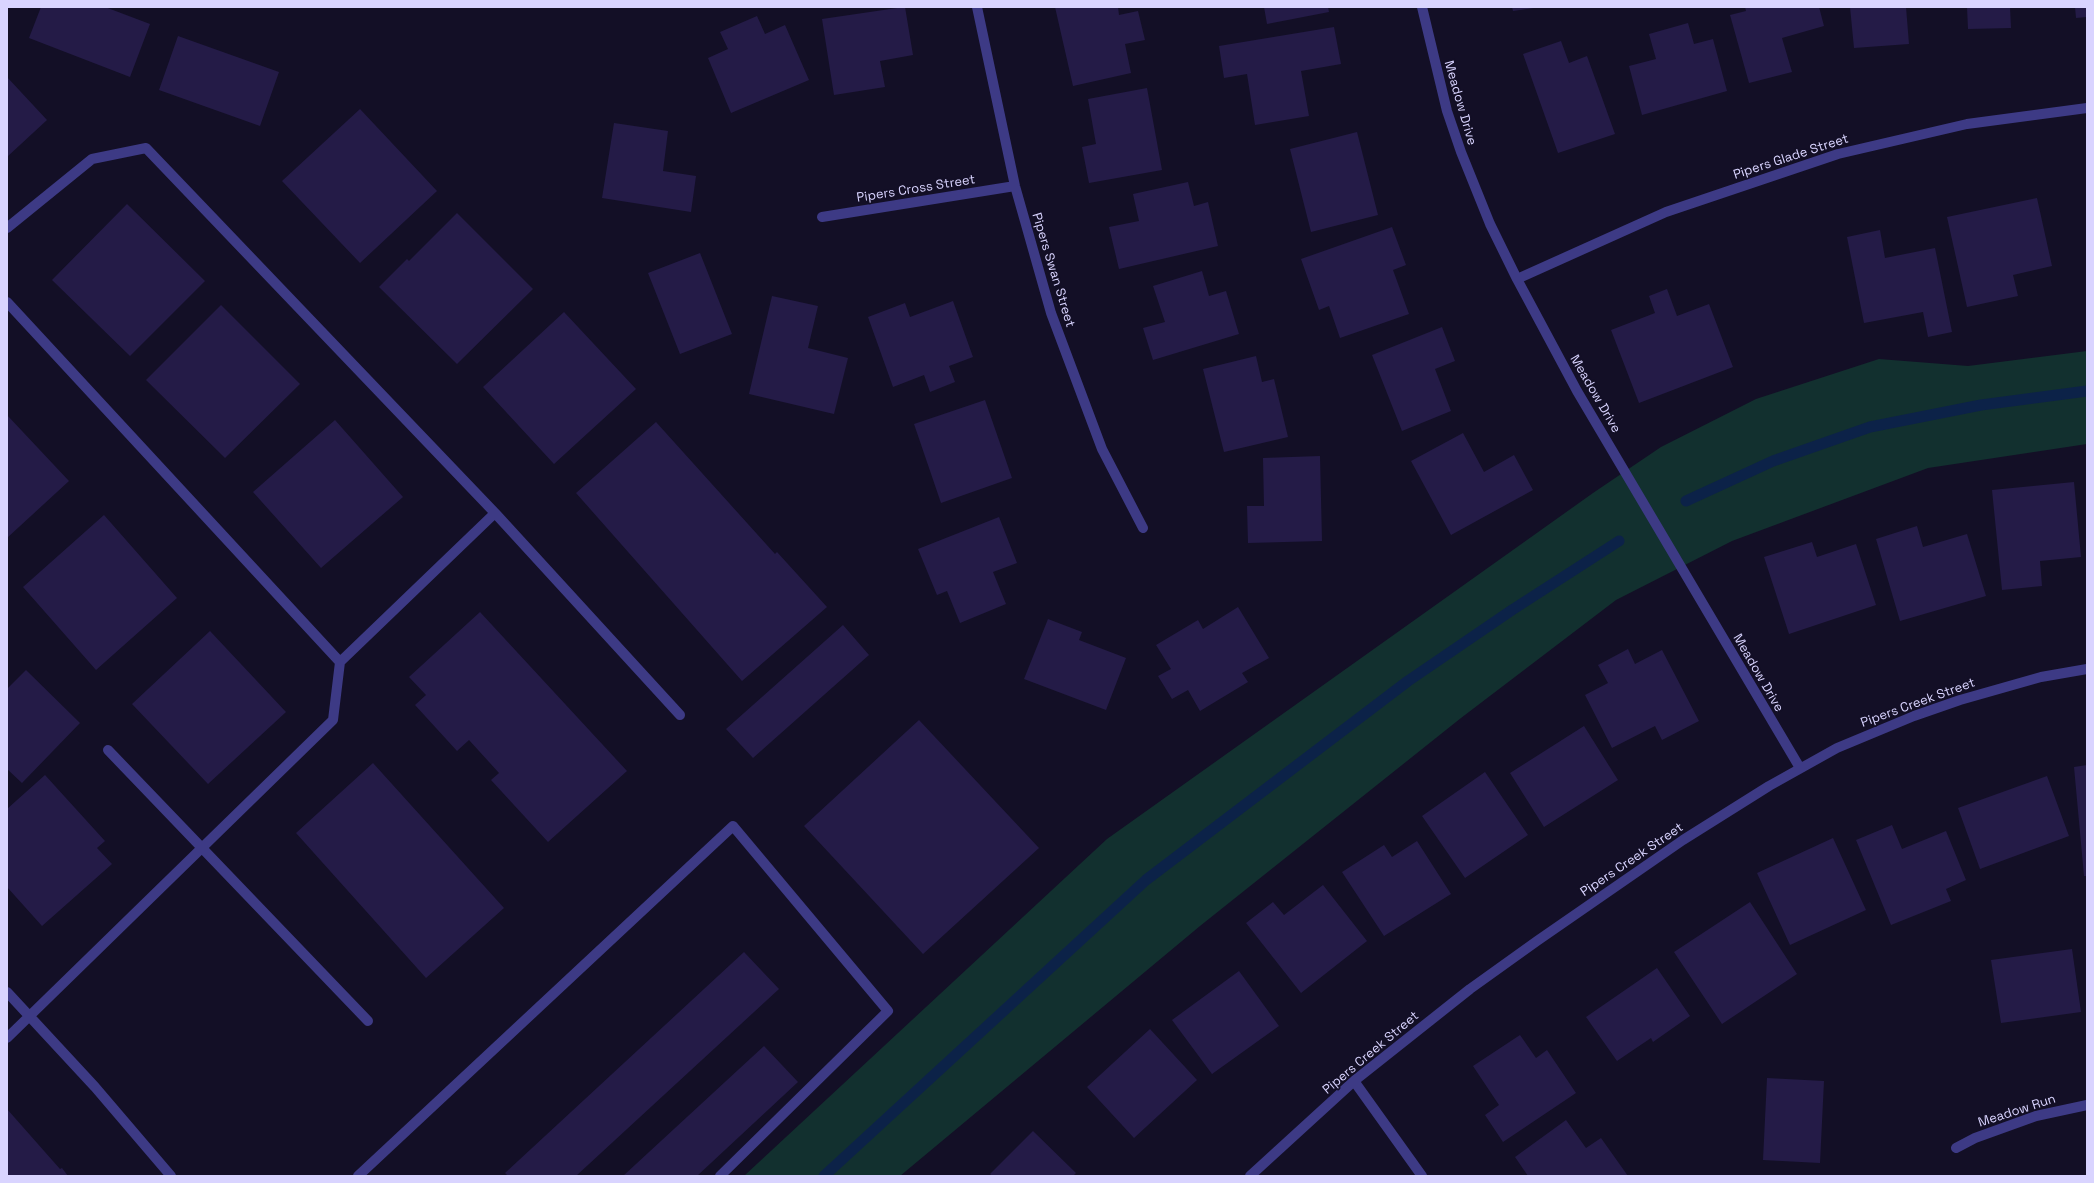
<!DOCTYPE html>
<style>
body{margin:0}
#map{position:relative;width:2094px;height:1183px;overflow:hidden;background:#130f26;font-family:"Space Grotesk",sans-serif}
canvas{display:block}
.frame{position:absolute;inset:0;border:8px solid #d9d4ff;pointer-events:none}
</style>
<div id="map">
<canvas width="2094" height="1183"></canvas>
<div class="frame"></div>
</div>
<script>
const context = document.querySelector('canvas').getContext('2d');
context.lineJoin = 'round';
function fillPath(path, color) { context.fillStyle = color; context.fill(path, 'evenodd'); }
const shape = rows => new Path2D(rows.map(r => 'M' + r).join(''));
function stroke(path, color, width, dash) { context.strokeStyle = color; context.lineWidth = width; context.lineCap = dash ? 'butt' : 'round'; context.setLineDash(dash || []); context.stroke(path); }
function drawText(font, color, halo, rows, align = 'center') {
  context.font = font + ' "Space Grotesk",sans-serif'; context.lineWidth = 3.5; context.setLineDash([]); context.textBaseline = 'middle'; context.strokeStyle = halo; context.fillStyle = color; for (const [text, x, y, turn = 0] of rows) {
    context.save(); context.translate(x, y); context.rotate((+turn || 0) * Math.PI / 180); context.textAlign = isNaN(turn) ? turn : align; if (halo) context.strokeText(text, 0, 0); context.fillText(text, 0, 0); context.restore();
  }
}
const green = shape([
 [2087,351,2087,444,1928,468,1732,541,1616,600,1461,718,1200,926,900,1176,744,1176,1107,839,1593,493,1661,447,1756,399,1879,359,1968,366]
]);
const stream = shape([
 [1686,501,1773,461,1870,427,1981,405,2087,391],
 [824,1176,1146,880,1408,681,1512,610,1619,541]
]);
const building = shape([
 [41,7,105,7,150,24,130,77,29,38],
 [904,7,905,7,913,55,880,61,885,87,834,95,822,19],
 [1055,7,1118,7,1119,15,1138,11,1145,40,1125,44,1131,73,1073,86],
 [1264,7,1328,7,1329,12,1267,24],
 [1512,7,1534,7,1534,8,1513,11],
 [1745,7,1819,7,1824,26,1782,38,1792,72,1749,83,1730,15,1746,11],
 [1850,7,1906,7,1909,44,1854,48],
 [1967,7,2010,7,2011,28,1968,29],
 [2075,7,2087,7,2087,17,2076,18],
 [757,16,765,34,785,25,809,80,731,113,708,58,728,49,720,32],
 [1688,23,1694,44,1713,39,1727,91,1642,115,1629,66,1656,59,1649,34],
 [1334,27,1341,64,1301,71,1309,116,1255,125,1247,74,1224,78,1219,46],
 [178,36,279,72,260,126,159,90],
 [1561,41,1569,63,1587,56,1615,134,1558,153,1523,54],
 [7,77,47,120,7,157],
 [1147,88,1162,170,1089,183,1082,147,1096,144,1088,99],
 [360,109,437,191,360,263,282,181],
 [614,123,668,131,663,171,696,176,691,212,602,198],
 [1357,132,1378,215,1311,232,1290,149],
 [1188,182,1194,206,1208,202,1218,246,1119,269,1109,227,1139,221,1133,194],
 [2037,198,2052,266,2013,275,2018,296,1967,307,1947,217],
 [127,204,205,281,130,356,52,280],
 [457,213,533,289,457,364,379,287,407,259,409,261],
 [1392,227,1406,265,1393,270,1409,314,1340,338,1329,306,1319,310,1301,259],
 [1880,230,1885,258,1935,248,1952,332,1928,337,1923,312,1864,323,1847,237],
 [700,253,732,334,680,354,648,273],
 [1202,271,1209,296,1226,291,1239,334,1153,360,1143,328,1165,322,1153,286],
 [1667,289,1677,316,1709,304,1733,367,1639,403,1611,330,1655,313,1649,296],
 [772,296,818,306,808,348,848,358,834,414,749,394],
 [953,301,973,357,949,366,955,382,930,392,924,375,893,387,868,317,905,303,910,317],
 [221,305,300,384,225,458,146,380],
 [564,312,636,389,554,464,483,387],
 [1442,327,1455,361,1435,369,1451,411,1402,431,1372,355],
 [1256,356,1262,382,1274,379,1288,437,1224,452,1203,369],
 [985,400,1012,478,941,503,914,424],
 [7,415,69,481,7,538],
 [335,420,403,497,321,568,253,492],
 [656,422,775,554,777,552,827,607,742,681,576,493],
 [1463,433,1484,472,1514,455,1533,490,1451,535,1411,461],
 [1320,456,1322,541,1248,543,1247,506,1264,506,1263,458],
 [2074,482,2081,557,2040,561,2042,586,2002,590,1992,490],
 [104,515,177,598,96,670,23,587],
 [999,517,1017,563,993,572,1006,604,960,623,947,591,937,595,918,549],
 [1917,526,1923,547,1967,534,1986,596,1900,621,1876,539],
 [1812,542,1817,557,1856,544,1876,605,1789,634,1764,557],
 [1238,607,1269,658,1242,673,1248,682,1200,711,1188,690,1172,699,1158,676,1171,669,1156,645,1198,620,1203,629],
 [480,612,627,771,548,842,491,780,499,773,469,740,457,751,415,705,426,695,409,677],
 [1048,619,1082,632,1079,640,1126,658,1106,710,1024,679],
 [843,625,869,655,753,758,726,729],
 [210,631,286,712,208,784,132,704],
 [1628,649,1635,664,1662,650,1699,721,1662,740,1655,726,1612,748,1585,695,1608,683,1598,665],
 [26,670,80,723,22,783,7,769,7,689],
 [919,720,1039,848,923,954,804,826],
 [1584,726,1618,780,1544,827,1510,773],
 [373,763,504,908,426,978,296,833],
 [2087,765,2087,876,2084,876,2074,767],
 [1485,772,1528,835,1465,878,1422,816],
 [45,775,105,841,97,848,112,864,42,926,7,887,7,809],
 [2047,776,2069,836,1980,869,1958,808],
 [1892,825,1902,849,1946,831,1966,880,1946,889,1951,901,1891,925,1856,840],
 [1833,838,1866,910,1790,945,1757,873],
 [1417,841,1451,894,1384,936,1342,872,1384,845,1392,857],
 [1323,885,1367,941,1301,993,1246,923,1273,902,1284,915],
 [1750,902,1797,974,1722,1024,1674,952],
 [2072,949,2081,1012,2001,1023,1991,960],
 [744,952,779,989,576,1176,508,1176,505,1173],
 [1657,968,1690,1016,1653,1042,1651,1038,1617,1061,1586,1017],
 [1239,971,1279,1026,1212,1074,1172,1020],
 [1150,1029,1197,1080,1134,1138,1087,1087],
 [1520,1035,1536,1058,1547,1050,1576,1093,1503,1142,1485,1115,1499,1105,1473,1066],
 [764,1046,798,1082,697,1176,623,1176],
 [1767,1078,1824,1081,1820,1163,1763,1160],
 [7,1109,60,1169,62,1168,68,1176,7,1176],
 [1566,1120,1586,1148,1601,1138,1628,1176,1528,1176,1515,1157],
 [1033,1131,1076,1173,1073,1176,992,1176,990,1174]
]);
const minor = shape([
 [977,7,1015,186,1051,313,1102,449,1143,528],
 [1422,7,1447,111,1461,152,1490,224,1517,279,1577,391,1800,768],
 [822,217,1015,186],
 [7,228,92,159,146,148,495,513,340,662,333,720,7,1038],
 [1517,279,1666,212,1838,154,1967,124,2087,108],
 [7,302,340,662],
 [495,513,680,715],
 [108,750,368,1021],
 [7,992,95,1087,171,1176],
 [1354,1081,1422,1176],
 [1956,1148,1975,1138,2036,1116,2087,1105],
 [358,1176,733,826,888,1011,720,1176],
 [1250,1176,1354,1081,1470,989,1537,941,1683,840,1769,786,1837,748,1914,716,1960,700,2041,677,2087,669]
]);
const streetNames = [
 ["Meadow Drive",1460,103,74],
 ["Pipers Glade Street",1791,157,-18],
 ["Pipers Cross Street",916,189,-9],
 ["Pipers Swan Street",1053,270,73],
 ["Meadow Drive",1595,394,60],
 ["Meadow Drive",1758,673,60],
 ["Pipers Creek Street",1918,703,-20],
 ["Pipers Creek Street",1632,860,-34],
 ["Pipers Creek Street",1371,1053,-40],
 ["Meadow Run",2017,1111,-18]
];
fillPath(green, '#12302f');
stroke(stream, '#0c2248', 11);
fillPath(building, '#241b47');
stroke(minor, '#3d3a85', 10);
drawText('13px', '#d9d4ff', '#130f26', streetNames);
</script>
